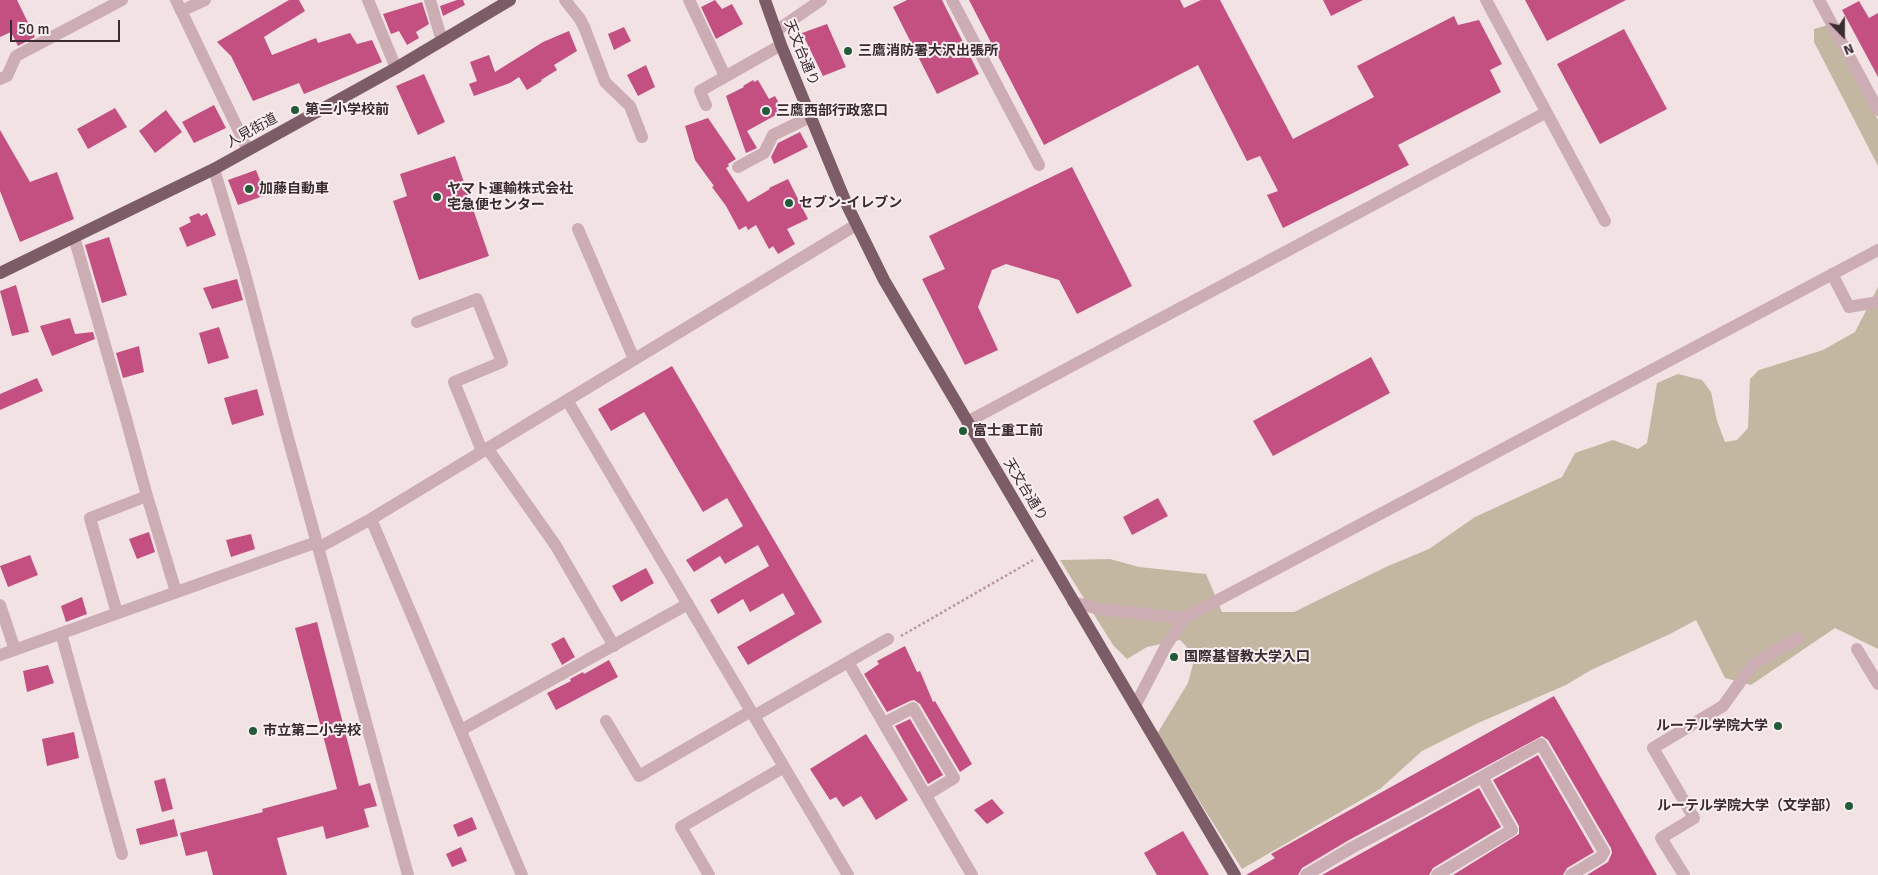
<!DOCTYPE html>
<meta charset="utf-8">
<style>
body{margin:0}
#map{position:relative;width:1878px;height:875px;overflow:hidden;background:#f3e2e4;font-family:Signika,sans-serif}
canvas{display:block}
.north{position:absolute;left:1818px;top:10px;width:50px;height:50px;-webkit-text-stroke:4px #faeef0;paint-order:stroke;rotate:158deg;font-size:14px;font-weight:700;line-height:20px;text-align:center;color:#3a2b31}
.north::after{content:'';display:block;margin:auto;width:18px;height:22px;background:#3a2b31;clip-path:polygon(50% 0,100% 100%,50% 72%,0 100%)}
.scale{position:absolute;left:10px;top:20px;width:110px;height:22px;box-sizing:border-box;border:2px solid #3a2b31;border-top:0;padding-left:6px;font-size:15px;line-height:18px;white-space:nowrap;color:#3a2b31;-webkit-text-stroke:4px #faeef0;paint-order:stroke}
</style>
<div id="map">
<canvas width="1878" height="875"></canvas>
<div class="north">N</div>
<div class="scale">50 m</div>
</div>
<script>
const context = document.querySelector('canvas').getContext('2d');
context.lineJoin = 'round';
function fillPath(path, color) { context.fillStyle = color; context.fill(path, 'evenodd'); }
const shape = rows => new Path2D(rows.map(r => 'M' + r).join(''));
function stroke(path, color, width, dash) { context.strokeStyle = color; context.lineWidth = width; context.lineCap = dash ? 'butt' : 'round'; context.setLineDash(dash || []); context.stroke(path); }
function drawText(font, color, halo, rows, align = 'center') {
  context.font = font + ' Signika,"Noto Sans JP",sans-serif'; context.lineWidth = 4; context.setLineDash([]); context.textBaseline = 'middle'; context.strokeStyle = halo; context.fillStyle = color; for (const [text, x, y, turn = 0] of rows) {
    context.save(); context.translate(x, y); context.rotate((+turn || 0) * Math.PI / 180); context.textAlign = isNaN(turn) ? turn : align; if (halo) context.strokeText(text, 0, 0); context.fillText(text, 0, 0); context.restore();
  }
}
const green = shape([
 [1828,25,1878,120,1878,166,1814,42,1814,29],
 [1878,287,1878,649,1835,628,1751,685,1725,678,1696,620,1670,634,1591,670,1566,685,1478,723,1422,751,1380,789,1242,869,1157,734,1188,683,1194,660,1186,646,1180,640,1147,647,1127,659,1113,645,1060,560,1110,559,1139,567,1206,574,1222,612,1294,612,1388,566,1429,549,1475,517,1562,477,1575,453,1613,440,1638,449,1647,443,1657,383,1678,374,1702,380,1711,392,1717,421,1725,442,1737,440,1748,428,1750,379,1759,370,1823,350,1855,332]
]);
const building = shape([
 [0,0,17,0,35,37,18,46,11,32,0,37],
 [289,0,299,0,305,11,264,37,272,55,316,38,318,43,350,33,357,44,372,40,382,62,304,94,299,83,253,101,231,56,217,42],
 [457,0,463,0,465,5,443,16,440,6],
 [715,0,722,9,732,4,743,24,716,39,701,7],
 [907,0,942,0,979,74,937,94,893,7],
 [969,0,1180,0,1184,8,1201,0,1220,0,1293,139,1374,97,1357,66,1454,16,1458,25,1479,20,1502,64,1490,70,1501,92,1398,145,1409,165,1283,228,1267,195,1278,191,1260,156,1247,161,1198,65,1044,145],
 [1323,0,1363,0,1331,16],
 [1525,0,1626,0,1547,41],
 [1859,1,1869,18,1878,13,1878,77,1842,10],
 [422,2,429,24,416,32,419,38,407,45,399,31,391,34,383,14],
 [827,24,846,67,823,76,802,33],
 [624,27,631,41,614,50,608,34],
 [1624,29,1667,109,1600,144,1557,64],
 [569,31,577,51,554,65,557,70,541,80,542,81,527,90,519,77,510,83,474,96,469,84,477,81,470,62,489,55,495,72,543,42],
 [646,65,655,87,638,96,627,75],
 [424,74,445,122,418,135,396,86],
 [753,80,754,82,758,80,769,99,775,96,783,111,747,131,757,148,746,153,726,96,744,87,743,86],
 [214,105,226,128,194,143,182,122],
 [115,108,127,127,88,149,77,129],
 [166,110,182,132,155,153,139,131],
 [708,118,736,159,728,164,729,166,726,168,748,202,770,189,769,188,788,179,808,219,787,229,795,244,778,254,773,246,769,249,756,225,748,230,746,226,739,230,726,206,712,187,714,186,695,160,685,126],
 [0,130,30,182,57,172,74,219,20,242,0,191],
 [800,132,808,147,774,164,771,157,778,143],
 [455,156,489,256,419,280,393,201,407,196,400,174],
 [1072,167,1132,286,1077,314,1059,280,1006,264,992,270,978,307,998,350,965,365,922,279,945,269,929,236],
 [256,170,266,195,238,205,228,180],
 [199,213,201,216,207,213,216,235,187,247,179,228,191,222,189,217],
 [109,237,127,295,102,303,85,245],
 [237,279,243,300,212,309,203,288],
 [16,285,29,332,12,336,0,291],
 [70,318,75,334,93,332,95,339,52,356,40,326],
 [219,327,229,358,208,364,199,333],
 [139,346,144,372,123,378,116,353],
 [1371,357,1390,393,1273,456,1253,421],
 [672,366,822,622,748,665,737,647,795,614,783,593,750,612,743,599,718,614,710,600,769,566,758,545,725,564,720,556,694,572,686,560,743,526,727,498,703,512,644,412,611,431,598,409],
 [37,378,43,391,0,410,0,394],
 [257,389,264,415,232,425,224,398],
 [1158,498,1168,516,1132,535,1123,517],
 [149,532,155,552,137,559,129,539],
 [251,534,255,549,231,557,226,540],
 [30,555,38,575,8,587,0,566],
 [646,568,654,583,621,602,612,586],
 [82,597,87,614,66,622,61,606],
 [317,622,359,786,370,783,377,806,364,809,369,827,326,839,323,826,277,838,287,875,213,875,207,851,186,856,180,833,263,812,262,809,337,789,295,628],
 [564,637,575,657,562,665,551,644],
 [905,646,917,672,920,671,933,702,935,701,972,764,960,772,920,704,914,700,910,701,887,712,864,674,879,664,877,661],
 [609,660,618,677,556,710,547,693,571,681,570,679,583,672,584,674],
 [48,665,54,683,27,692,23,671],
 [1554,696,1657,875,1587,875,1608,862,1612,853,1611,848,1548,740,1542,736,1349,840,1302,868,1298,875,1246,875,1275,858,1271,854],
 [910,719,943,775,928,784,895,726],
 [74,732,79,758,47,766,42,739],
 [866,734,908,800,876,820,861,796,843,807,836,797,830,800,810,769],
 [1538,755,1594,852,1567,868,1563,875,1453,875,1519,834,1519,826,1493,780],
 [165,778,173,809,162,812,154,781],
 [1479,788,1501,827,1433,868,1429,875,1322,875],
 [992,799,1004,813,987,824,974,810],
 [472,817,477,829,458,837,453,825],
 [174,819,178,836,140,845,136,829],
 [1183,831,1209,875,1157,875,1144,853],
 [461,847,467,861,452,867,446,854]
]);
const path = shape([
 [901,636,1035,559]
]);
const minor = shape([
 [176,0,248,150],
 [368,0,396,68],
 [430,0,442,41],
 [565,0,580,19,585,29,605,82,630,106,642,137],
 [689,0,725,76],
 [952,0,1039,165],
 [1486,0,1605,221],
 [1819,0,1878,110],
 [181,11,205,0],
 [776,31,821,0],
 [0,79,7,76,16,56,122,0],
 [706,105,700,91,781,45],
 [738,167,764,153,773,135,810,117],
 [214,169,244,270,287,434,408,875],
 [578,229,634,359],
 [74,237,125,415,147,496,176,592],
 [1832,274,1849,307,1878,302],
 [417,322,477,299,502,362,454,382,482,451],
 [567,400,848,875],
 [967,422,1545,113],
 [487,448,556,546,614,646],
 [371,519,522,875],
 [318,548,371,519,856,225],
 [1073,602,1099,609,1184,618],
 [0,605,15,650],
 [117,613,90,518,147,496],
 [61,633,122,854],
 [1857,649,1878,684],
 [0,655,317,542],
 [848,662,972,875],
 [1135,706,1166,646,1184,618,1878,250],
 [754,716,888,639],
 [606,721,639,776,751,711],
 [884,723,913,708,954,778,926,795],
 [461,730,688,604],
 [709,875,681,827,784,767],
 [1306,875,1353,847,1419,812,1541,744,1604,852,1601,857,1571,875],
 [1437,875,1512,830,1482,777],
 [1684,875,1661,838,1694,818,1653,748,1723,706,1753,664,1798,638]
]);
const major = shape([
 [765,0,781,45,847,205,884,280,1235,875],
 [0,273,214,169,396,68,510,0]
]);
const markers = [
 [848,51,5,"#215b38"],
 [295,110,5,"#215b38"],
 [766,111,5,"#215b38"],
 [249,189,5,"#215b38"],
 [437,197,5,"#215b38"],
 [789,203,5,"#215b38"],
 [963,431,5,"#215b38"],
 [1174,657,5,"#215b38"],
 [1778,726,5,"#215b38"],
 [253,731,5,"#215b38"],
 [1849,806,5,"#215b38"]
];
const poiNames = [
 ["三鷹消防署大沢出張所",858,51],
 ["第二小学校前",305,110],
 ["三鷹西部行政窓口",776,111],
 ["加藤自動車",259,189],
 ["ヤマト運輸株式会社",447,189],
 ["宅急便センター",447,205],
 ["セブン-イレブン",799,203],
 ["富士重工前",973,431],
 ["国際基督教大学入口",1184,657],
 ["ルーテル学院大学",1768,726,"right"],
 ["市立第二小学校",263,731],
 ["ルーテル学院大学（文学部）",1839,806,"right"]
];
const streetNames = [
 ["天文台通り",801,53,68],
 ["人見街道",252,131,-29],
 ["天文台通り",1025,490,59]
];
fillPath(green, '#c3b7a1');
fillPath(building, '#c35081');
stroke(path, '#b8979f', 2.5, [2.5, 2.5]);
stroke(minor, '#ccadb4', 12);
stroke(major, '#7c5d67', 12);
for (const [x, y, r, color] of markers) { const dot = new Path2D(); dot.arc(x, y, r, 0, 2 * Math.PI); context.fillStyle = color; context.fill(dot); stroke(dot, '#faeef0', 2); }
drawText('bold 14px', '#3a2b31', '#faeef0', poiNames, 'left');
drawText('14px', '#3a2b31', '#faeef0', streetNames);
</script>
